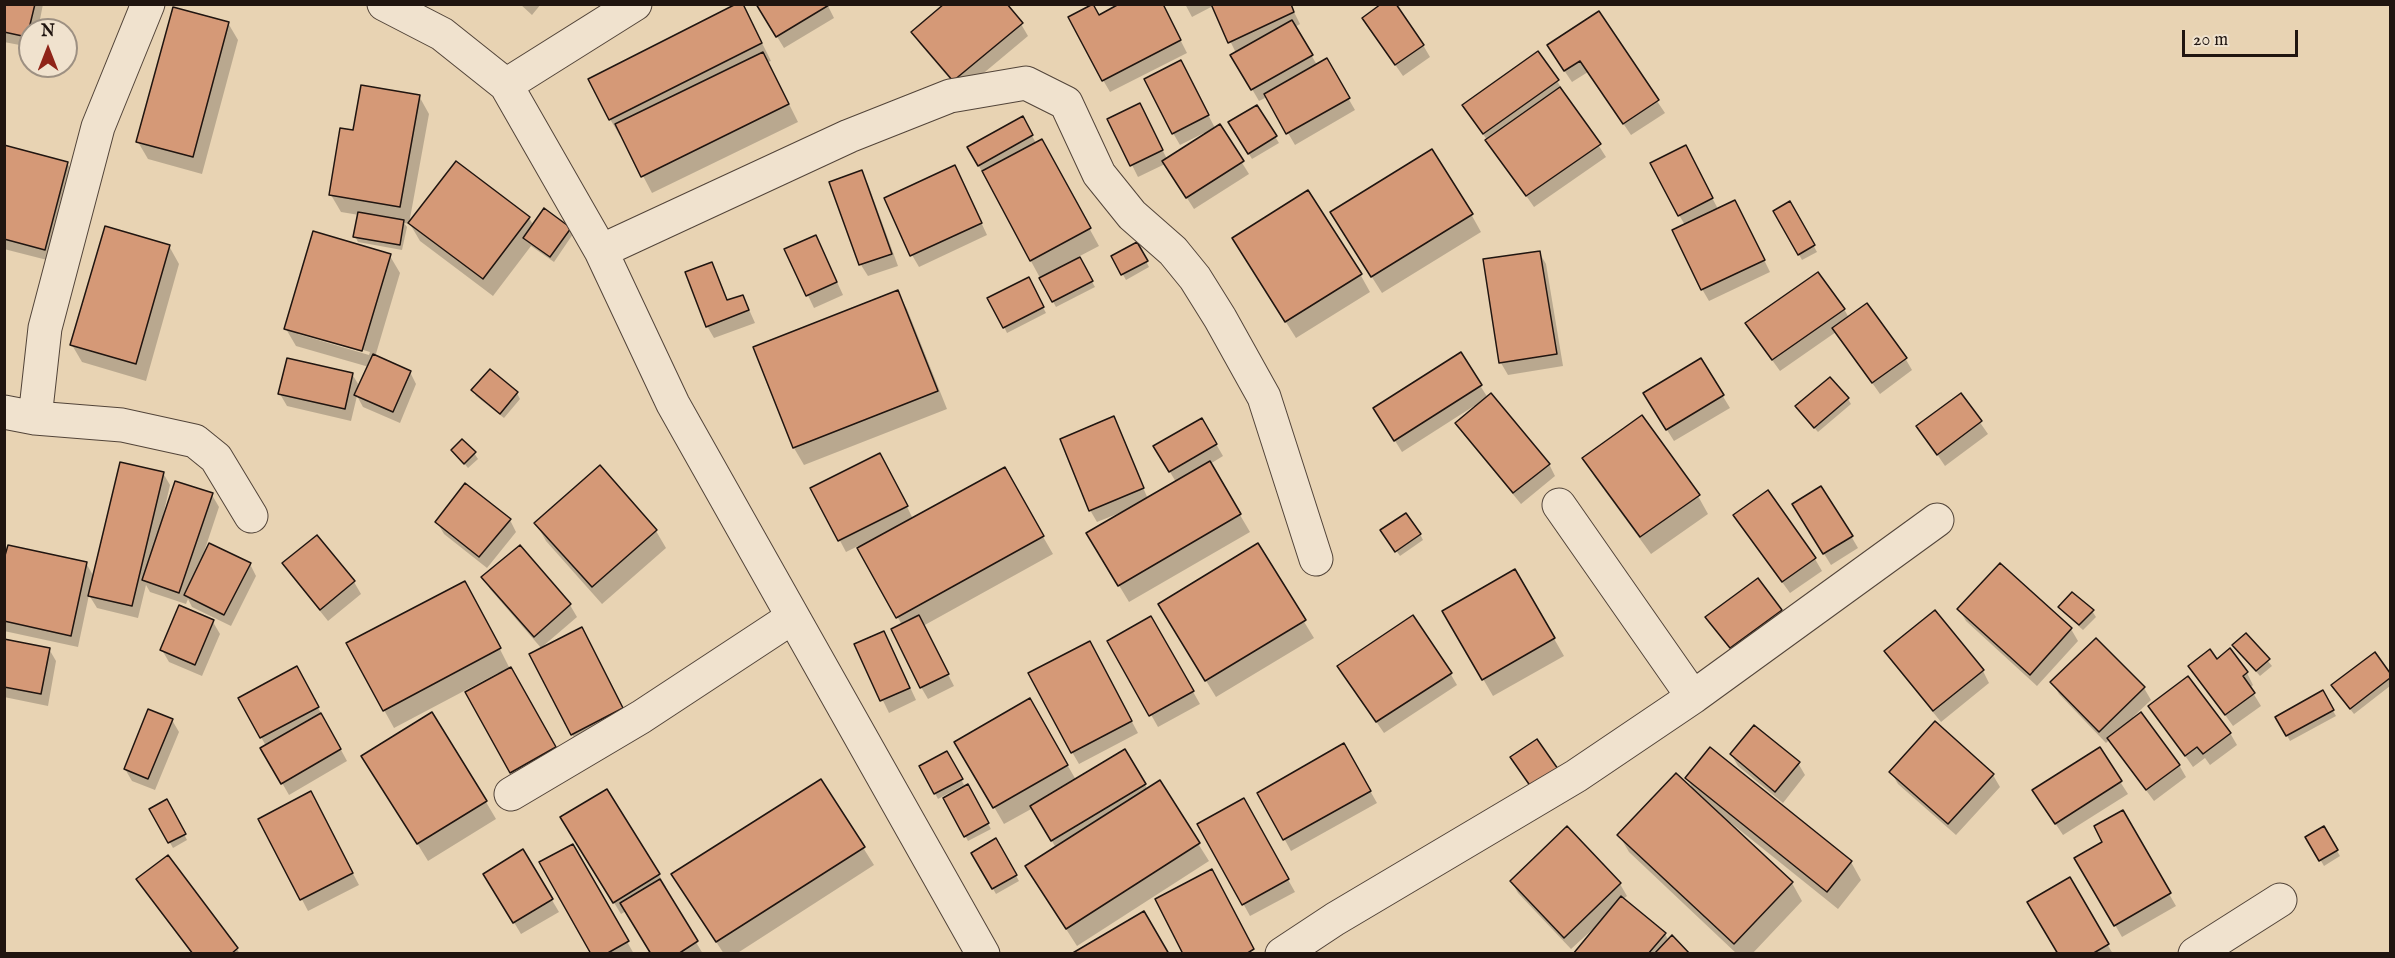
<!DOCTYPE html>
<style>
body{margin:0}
#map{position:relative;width:2395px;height:958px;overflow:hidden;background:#e8d3b3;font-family:"IM FELL English",serif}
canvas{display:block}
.frame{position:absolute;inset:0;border:6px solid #201510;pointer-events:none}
.north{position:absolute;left:18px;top:18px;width:60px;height:60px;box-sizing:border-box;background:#f0e2ce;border:2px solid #9d9082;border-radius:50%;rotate:0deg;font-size:16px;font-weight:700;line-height:24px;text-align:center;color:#201510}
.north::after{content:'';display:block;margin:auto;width:21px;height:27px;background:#8f2418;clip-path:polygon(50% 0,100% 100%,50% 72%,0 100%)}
.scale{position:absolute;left:2182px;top:30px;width:116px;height:27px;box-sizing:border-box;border:3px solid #201510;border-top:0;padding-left:8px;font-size:18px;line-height:21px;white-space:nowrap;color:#201510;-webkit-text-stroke:4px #f0e2ce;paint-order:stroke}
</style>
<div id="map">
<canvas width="2395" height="958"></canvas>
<div class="frame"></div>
<div class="north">N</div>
<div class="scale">20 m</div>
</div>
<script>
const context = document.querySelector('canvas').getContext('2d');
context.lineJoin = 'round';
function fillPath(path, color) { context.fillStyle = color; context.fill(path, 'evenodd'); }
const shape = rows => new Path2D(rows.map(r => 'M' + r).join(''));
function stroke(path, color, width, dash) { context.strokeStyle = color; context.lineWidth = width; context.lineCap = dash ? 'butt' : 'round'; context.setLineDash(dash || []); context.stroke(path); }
const shadow = shape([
 [4,4,43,4,38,30,30,30,30,47,4,42],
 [520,4,541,4,532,15],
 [757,4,827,4,834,18,784,48],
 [1162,4,1187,53,1110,92,1103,80,1099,17],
 [1185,4,1290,4,1300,24,1295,27,1317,65,1326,60,1355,110,1295,145,1267,97,1259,101,1232,55,1236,53,1213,6,1192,17],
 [1598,13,1665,113,1631,135,1588,72,1572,82,1555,57],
 [751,21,771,61,768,62,798,122,652,193,622,136,620,136,610,119],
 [228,23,238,40,202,174,148,159,138,142],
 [1021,24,1028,36,961,92,920,44,913,32],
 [1371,30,1423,45,1430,57,1403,76],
 [1187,74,1215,128,1219,126,1249,174,1194,209,1165,164,1138,177,1132,165,1146,117,1167,159,1205,135,1204,133,1180,145,1173,133],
 [1557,81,1606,157,1534,207,1471,117],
 [419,96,429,114,409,224,456,163,529,218,534,226,570,229,573,234,554,262,531,246,493,296,420,241,410,224,404,223,407,227,402,250,358,242,355,236,359,215,341,212,331,195,354,132],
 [1257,107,1279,143,1252,159,1230,123],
 [1022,118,1036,143,1041,141,1099,246,1078,257,1095,287,1056,307,969,148],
 [4,147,67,163,74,175,51,261,4,249],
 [1692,159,1718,209,1741,213,1770,272,1709,301,1702,289,1685,225,1679,215],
 [861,172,868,184,898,266,868,276,861,265,831,183],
 [961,179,987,235,919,267,912,255],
 [1790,203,1817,252,1802,260,1775,212],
 [1471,214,1481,232,1382,293,1342,230],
 [1137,244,1149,267,1126,280,1113,257],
 [169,246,179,264,146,381,82,362,72,345],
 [822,249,843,295,814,308,786,250],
 [1539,252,1546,264,1563,366,1508,375,1501,363,1485,261],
 [390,256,400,273,375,357,410,372,416,384,400,423,363,407,357,396,351,421,287,406,280,394,352,374,360,387,369,367,296,346,286,329],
 [298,331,370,352,369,355,298,334],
 [1244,256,1360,274,1370,292,1296,338],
 [711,264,728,301,743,296,755,323,714,338,707,326],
 [1028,279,1046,313,1007,333,990,298],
 [897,292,907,309,947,409,804,465,794,448,755,348],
 [1844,309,1849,318,1905,358,1912,370,1880,394,1836,332,1780,371,1754,335],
 [1460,354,1488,398,1549,464,1555,476,1521,504,1464,435,1457,423,1476,408,1474,406,1402,452,1382,420],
 [1701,360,1730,408,1674,441,1652,406],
 [473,390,517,393,520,399,504,418,476,396],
 [1961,395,1988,434,1945,466,1918,426],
 [1848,399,1851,404,1818,432,1800,412],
 [1641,417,1698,496,1708,514,1651,554,1594,476,1584,458],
 [1113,418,1148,499,1176,482,1155,447,1202,420,1223,456,1210,464,1250,532,1129,602,1088,534,1123,514,1122,512,1097,522,1090,510],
 [453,450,474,453,478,459,468,468],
 [887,466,913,519,1004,469,1053,554,923,626,954,686,928,699,921,687,902,625,858,546,846,552,812,488],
 [163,473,170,485,163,516,212,495,219,507,203,555,250,564,256,576,231,626,192,607,188,599,186,604,150,592,146,585,138,618,97,608,89,595,78,647,4,631,4,567,86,563,94,577],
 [1801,517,1851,536,1858,548,1831,565],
 [510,520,516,532,487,568,444,534,437,522],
 [536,523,656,531,666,548,602,604,546,541],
 [1742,527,1815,559,1822,571,1790,593],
 [1420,534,1423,540,1400,556,1385,535],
 [317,537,354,582,361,594,328,621,291,575,284,563],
 [1257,545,1314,638,1216,697,1170,622],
 [519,547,570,605,577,617,542,647,588,641,629,720,579,746,572,734,542,649,490,589,483,577],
 [2000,565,2071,629,2078,641,2037,686,1966,621,1959,609],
 [1515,571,1564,656,1493,696,1444,612],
 [475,600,509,667,561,760,518,784,467,693,499,675,498,673,394,728,384,710],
 [2060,607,2092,611,2096,617,2083,630,2064,613],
 [1781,610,1787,622,1737,659,1707,617],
 [1151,618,1200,704,1158,727,1109,641],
 [213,622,220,634,202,676,169,662,162,650],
 [2246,635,2272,666,2260,676,2238,651],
 [2096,640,2144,688,2151,700,2133,717,2179,765,2186,777,2154,801,2109,740,2106,743,2059,694,2052,682],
 [4,641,49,649,56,661,48,706,4,697],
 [890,644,916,700,889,713,856,645],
 [1886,651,1983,671,1989,683,1941,722,1893,663],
 [2374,654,2390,675,2390,686,2354,714,2336,691],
 [1096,655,1138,733,1079,764,1072,752],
 [2217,661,2247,673,2253,685,2250,688,2261,706,2233,726,2190,666],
 [1450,673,1457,685,1384,733,1346,678],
 [303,680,347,761,289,795,262,748,266,746,240,699],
 [2322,692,2336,716,2290,741,2277,717],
 [1030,700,1076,780,1125,751,1148,790,1160,783,1209,861,1077,946,1037,884,1056,848,1033,808,1004,824,956,742],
 [2150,706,2230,733,2237,745,2210,765,2205,758,2193,767],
 [172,720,179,732,155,790,132,781,125,769],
 [1344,745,1377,803,1291,851,1259,793],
 [2099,749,2128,794,2063,835,2041,802],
 [947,753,964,785,938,799,921,767],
 [1731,754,1798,763,1805,775,1783,803,1738,766],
 [1891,772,1993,775,2000,787,1956,835,1898,784],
 [374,773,486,802,496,819,428,861],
 [1687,778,1851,862,1861,880,1838,909,1731,823,1729,825,1792,883,1802,901,1752,954,1737,954,1629,852,1619,835,1694,791],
 [821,781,874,865,736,954,724,954,683,891],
 [968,786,991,829,968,841,945,799],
 [606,791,659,875,666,887,664,888,703,954,652,954,626,911,621,914,569,830],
 [1243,800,1295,892,1250,916,1199,824],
 [167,801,187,840,173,848,151,809],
 [317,805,359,885,308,911,260,819],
 [2122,812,2176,906,2122,937,2076,858,2104,842],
 [2323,828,2340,856,2324,866,2307,837],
 [996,841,1019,881,996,894,973,854],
 [573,846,634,954,592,954],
 [523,851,559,912,521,934,485,874],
 [168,857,237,949,240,954,192,954,145,891],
 [2069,879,2113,954,2059,954],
 [1511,881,1620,884,1627,896,1623,899,1665,934,1669,941,1688,954,1575,954,1594,930,1593,929,1571,949,1518,893]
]);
const building = shape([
 [4,4,35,4,27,37,4,32,4,4],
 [736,4,743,4,762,43,609,120,588,79,736,4],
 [756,4,828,4,829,5,776,37,756,4],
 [944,4,1007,4,1023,23,953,81,911,32,944,4],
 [1093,4,1099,15,1119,4,1163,4,1181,40,1102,81,1068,17,1093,4],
 [1211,4,1291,4,1294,12,1228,43,1211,4],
 [1381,4,1396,4,1424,45,1395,65,1362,18,1381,4],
 [173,7,229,22,193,157,136,142,173,7],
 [1599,11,1659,100,1623,124,1580,61,1564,71,1547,45,1599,11],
 [1292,20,1313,55,1251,90,1230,55,1292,20],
 [1538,51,1559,80,1483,134,1462,105,1538,51],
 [763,52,789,104,641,177,615,124,763,52],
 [1327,58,1350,98,1286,134,1264,94,1327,58],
 [1181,60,1209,115,1172,134,1144,79,1181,60],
 [361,85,420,95,400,207,329,195,340,128,353,130,361,85],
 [1560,87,1601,144,1526,196,1485,140,1560,87],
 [1140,103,1163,150,1130,166,1107,119,1140,103],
 [1257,105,1277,136,1248,154,1228,122,1257,105],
 [1023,116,1033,135,978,166,967,147,1023,116],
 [1220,124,1244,161,1186,198,1162,161,1220,124],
 [1042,139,1091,228,1030,261,982,171,1042,139],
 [4,145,68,162,45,250,4,239,4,145],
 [1686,145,1713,198,1678,216,1650,163,1686,145],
 [1432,149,1473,214,1371,277,1330,212,1432,149],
 [456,161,530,217,483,279,408,223,456,161],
 [955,165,982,223,910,256,884,198,955,165],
 [862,170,892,254,859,265,829,182,862,170],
 [1308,190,1362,274,1285,322,1232,238,1308,190],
 [1735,200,1765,260,1701,290,1672,230,1735,200],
 [1790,201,1815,245,1798,255,1773,211,1790,201],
 [544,208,571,228,550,257,523,238,544,208],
 [358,212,404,220,400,245,353,237,358,212],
 [105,226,170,245,136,364,70,345,105,226],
 [313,231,391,254,362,351,284,329,313,231],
 [816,235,837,282,806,296,784,249,816,235],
 [1137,242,1148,261,1121,275,1111,256,1137,242],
 [1540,251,1557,354,1499,363,1483,259,1540,251],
 [1080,257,1093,281,1052,302,1039,278,1080,257],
 [712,262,727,300,743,295,749,310,706,327,685,272,712,262],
 [1818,272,1845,309,1772,360,1745,323,1818,272],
 [1029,277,1044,307,1003,328,987,298,1029,277],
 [898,290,938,391,793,448,753,347,898,290],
 [1867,303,1907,358,1872,383,1832,328,1867,303],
 [1461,352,1482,385,1394,441,1373,408,1461,352],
 [373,354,411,371,393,412,354,395,373,354],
 [287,358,353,373,345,409,278,394,287,358],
 [1701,358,1724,395,1666,430,1643,393,1701,358],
 [490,369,518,392,500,414,471,390,490,369],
 [1830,377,1849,398,1814,428,1795,406,1830,377],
 [1491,393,1550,464,1513,493,1455,423,1491,393],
 [1961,393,1982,421,1937,455,1916,426,1961,393],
 [1642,415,1700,495,1640,537,1582,458,1642,415],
 [1114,416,1144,488,1089,511,1060,439,1114,416],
 [1202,418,1217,444,1169,472,1153,446,1202,418],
 [462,439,476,452,464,464,451,450,462,439],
 [880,453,908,506,838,541,810,488,880,453],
 [1210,461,1241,514,1118,586,1086,533,1210,461],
 [120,462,164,472,132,606,88,596,120,462],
 [600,465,657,530,592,587,534,523,600,465],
 [1005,467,1044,536,896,618,857,548,1005,467],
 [175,481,213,493,179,593,142,580,175,481],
 [465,483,511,519,479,557,435,522,465,483],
 [1821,486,1853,536,1823,554,1792,504,1821,486],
 [1768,490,1816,558,1782,582,1733,515,1768,490],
 [1406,513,1421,534,1395,552,1380,530,1406,513],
 [317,535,355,581,320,610,282,563,317,535],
 [209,543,251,563,224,615,184,595,209,543],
 [1258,543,1306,620,1205,681,1158,604,1258,543],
 [8,545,87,562,71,636,4,621,4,559,8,545],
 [520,545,571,604,534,637,481,577,520,545],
 [2000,563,2072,628,2030,675,1957,609,2000,563],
 [1515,569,1555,638,1482,680,1442,611,1515,569],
 [1758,578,1782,610,1730,648,1705,617,1758,578],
 [465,581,501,648,383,711,346,643,465,581],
 [2072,592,2094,610,2079,625,2058,607,2072,592],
 [179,605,214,620,195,665,160,650,179,605],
 [1935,610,1984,670,1933,711,1884,651,1935,610],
 [919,615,949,674,920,688,891,629,919,615],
 [1413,615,1452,673,1376,722,1337,666,1413,615],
 [1151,616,1194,691,1149,716,1107,641,1151,616],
 [582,627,623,708,571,735,529,654,582,627],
 [884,631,910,688,880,701,854,644,884,631],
 [2246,633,2270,659,2256,671,2232,645,2246,633],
 [2096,638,2145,687,2099,732,2050,682,2096,638],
 [4,639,50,648,41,694,4,687,4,639],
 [1090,641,1132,721,1071,753,1028,673,1090,641],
 [2230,648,2248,672,2243,676,2255,693,2225,715,2188,666,2210,649,2217,659,2230,648],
 [2375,652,2390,673,2390,678,2350,709,2331,685,2375,652],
 [297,666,319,707,260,738,238,698,297,666],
 [511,667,556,747,510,773,465,692,511,667],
 [2188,676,2231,733,2203,754,2197,747,2185,756,2148,706,2188,676],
 [2323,690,2334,710,2286,736,2275,717,2323,690],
 [1030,698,1068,765,993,808,954,742,1030,698],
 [148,709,173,719,148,779,124,769,148,709],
 [432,712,487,801,417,844,361,756,432,712],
 [2141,712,2180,765,2146,790,2107,738,2141,712],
 [321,713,341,749,281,784,260,748,321,713],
 [1935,721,1994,774,1948,824,1889,772,1935,721],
 [1754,725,1800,762,1775,792,1730,754,1754,725],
 [1537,739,1558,769,1531,787,1510,757,1537,739],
 [1344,743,1371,791,1283,840,1257,793,1344,743],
 [1710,747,1852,861,1827,892,1685,778,1710,747],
 [2100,747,2122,781,2055,824,2032,790,2100,747],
 [1125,749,1146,784,1051,841,1030,806,1125,749],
 [947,751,963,779,934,794,919,766,947,751],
 [1676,773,1793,882,1734,944,1617,835,1676,773],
 [821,779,865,847,716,942,671,874,821,779],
 [1160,780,1200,843,1066,929,1025,866,1160,780],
 [968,784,989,823,964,837,943,798,968,784],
 [607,789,660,874,613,903,560,817,607,789],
 [311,791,353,873,300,900,258,819,311,791],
 [1244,798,1289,879,1242,905,1197,824,1244,798],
 [167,799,186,834,168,843,149,809,167,799],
 [2123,810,2171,893,2114,926,2074,858,2102,842,2094,826,2123,810],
 [1567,826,1621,883,1564,938,1510,881,1567,826],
 [2324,826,2338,850,2319,861,2305,837,2324,826],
 [996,838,1017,875,992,889,971,853,996,838],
 [573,844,629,941,606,954,591,954,539,862,573,844],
 [523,849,553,899,513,923,483,874,523,849],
 [168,855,238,948,231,954,193,954,136,879,168,855],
 [1212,869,1254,949,1246,954,1183,954,1155,899,1212,869],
 [2070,877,2109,944,2092,954,2058,954,2027,902,2070,877],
 [660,879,698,941,678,954,651,954,620,903,660,879],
 [1621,896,1666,933,1648,954,1573,954,1621,896],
 [1144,911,1169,954,1071,954,1144,911],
 [1672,935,1690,954,1654,954,1672,935]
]);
const minor = shape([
 [384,4,442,34,506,85,601,251,673,404,983,954],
 [506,85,635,4],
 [601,251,849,136,950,96,1026,83,1066,103,1099,174,1132,215,1173,251,1195,278,1220,318,1264,397,1316,559],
 [4,412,35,418,122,425,195,441,216,458,251,516],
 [35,418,45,328,98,127,148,4],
 [1559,505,1693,697],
 [511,794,641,717,793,617],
 [1282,954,1335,919,1576,776,1693,697,1937,520],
 [2195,954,2280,900]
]);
fillPath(shadow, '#0003');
fillPath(building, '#d59977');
stroke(building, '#201510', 1.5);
stroke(minor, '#524439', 35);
stroke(minor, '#f0e2ce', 33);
</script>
